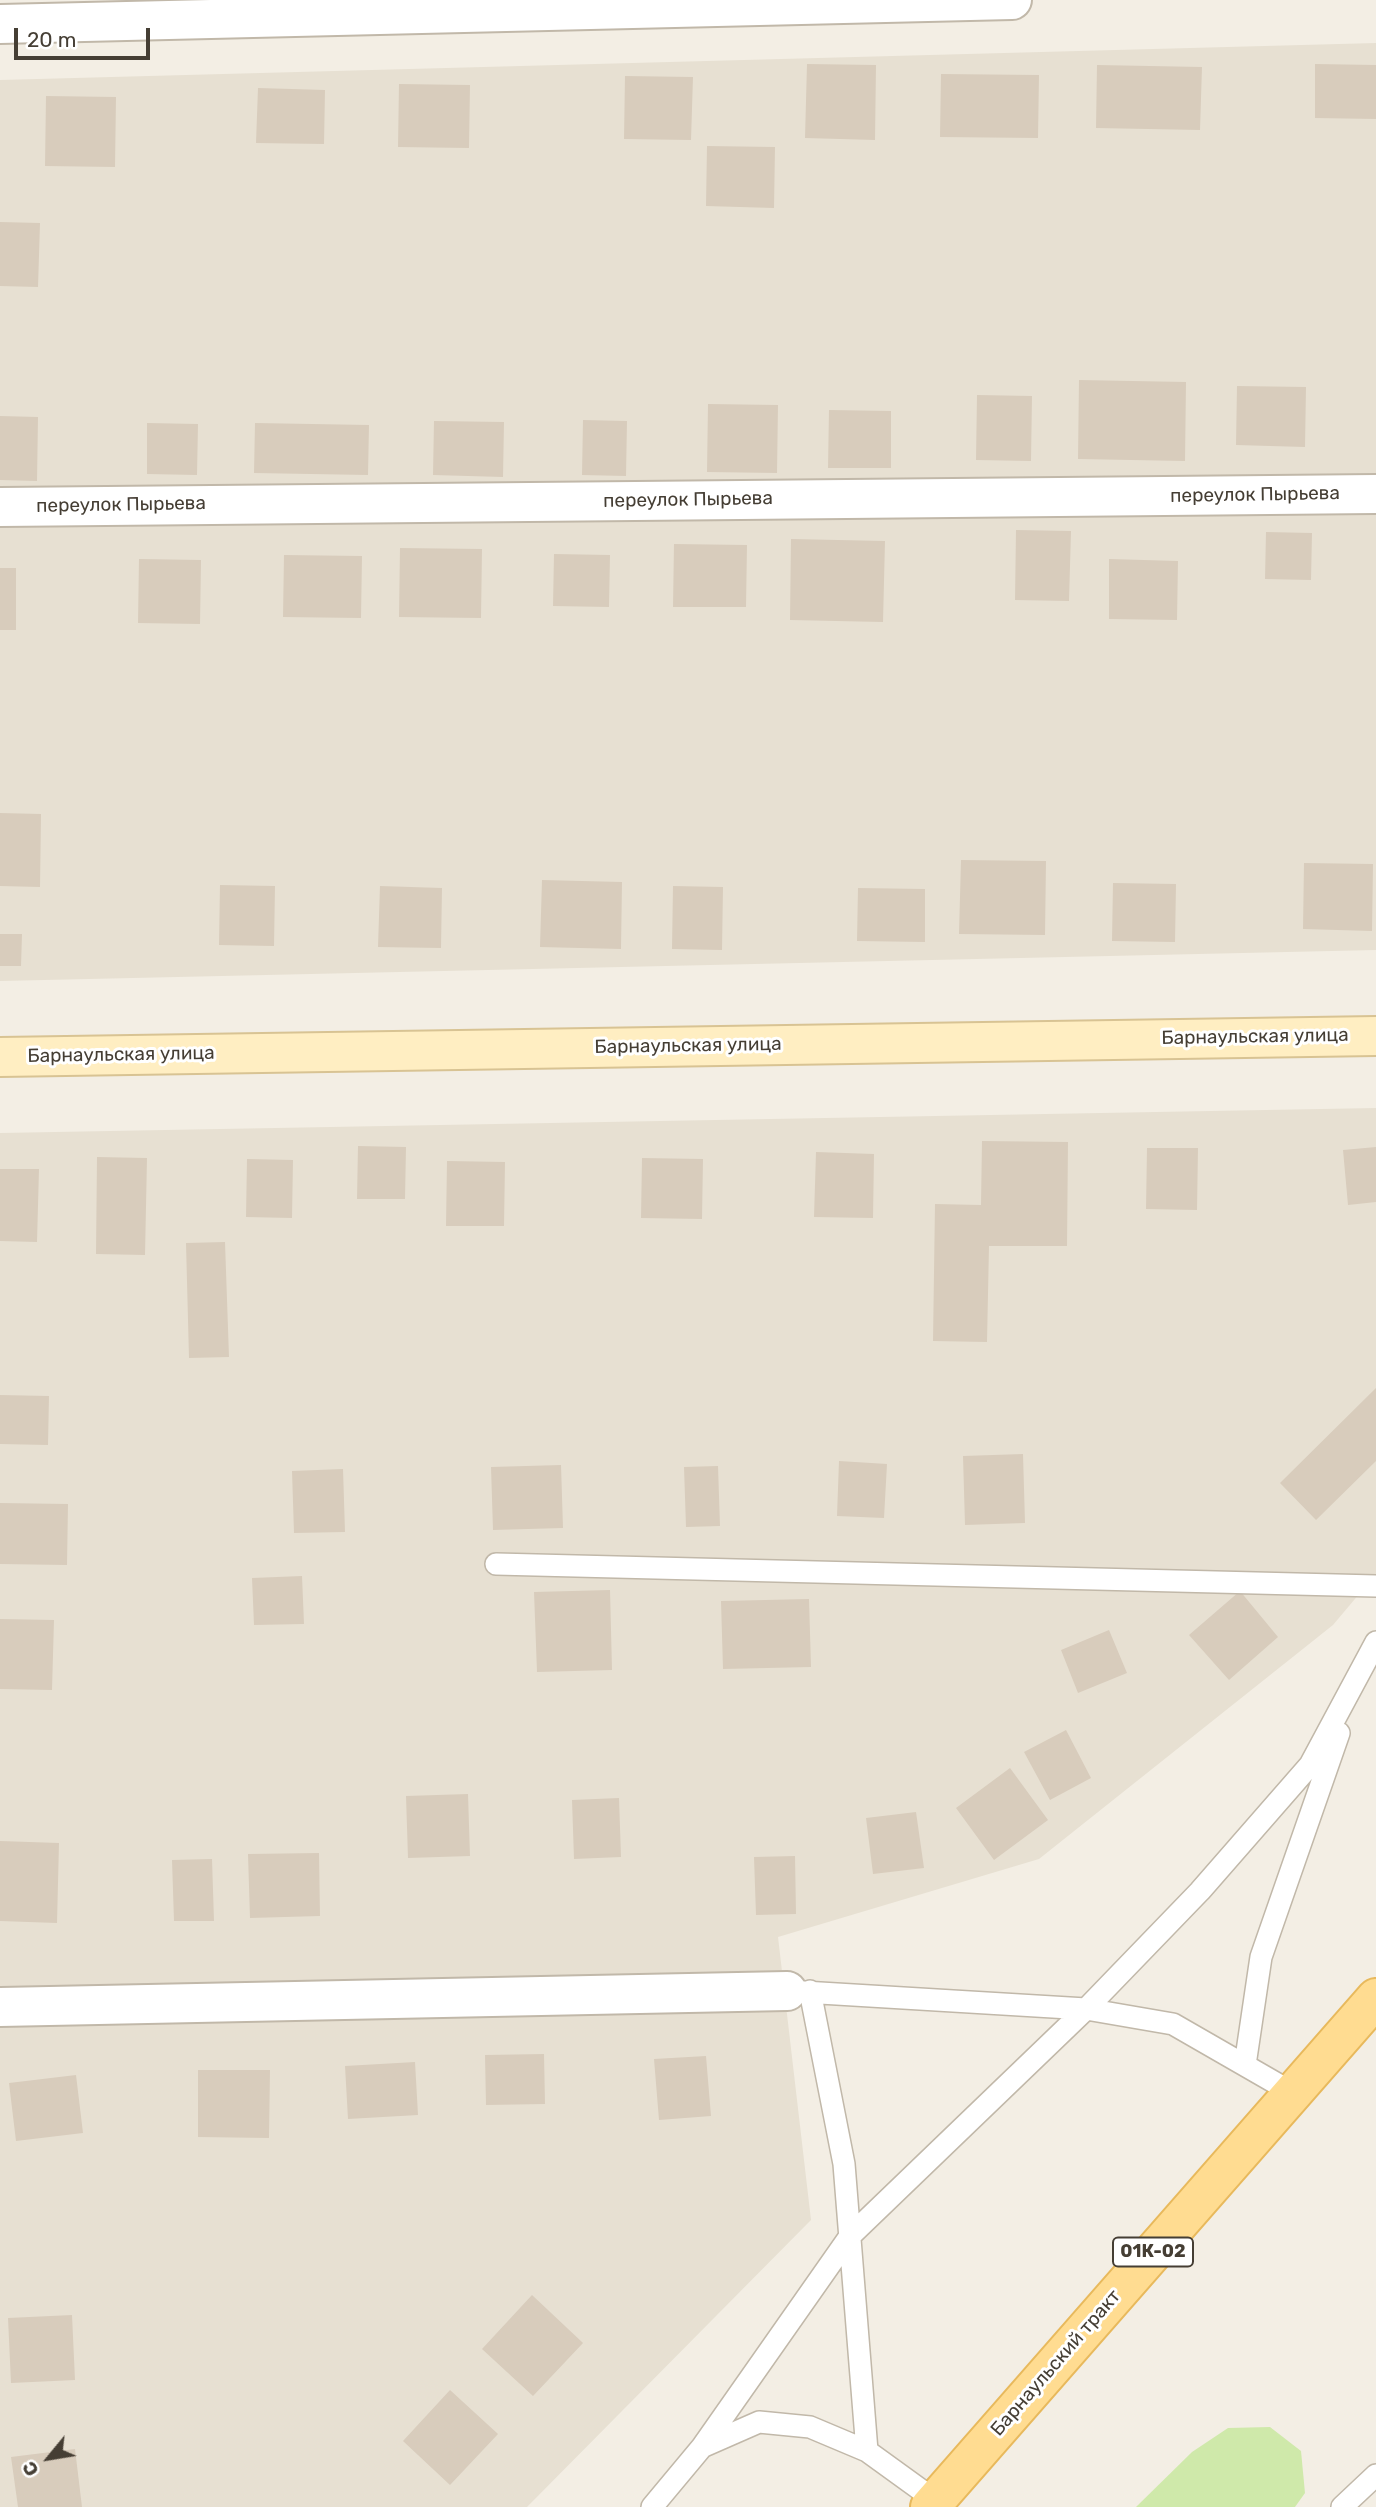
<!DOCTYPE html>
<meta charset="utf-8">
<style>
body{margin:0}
#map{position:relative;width:1376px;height:2507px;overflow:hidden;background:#f3eee4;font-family:Rubik,sans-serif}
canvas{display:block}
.north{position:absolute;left:14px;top:2423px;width:70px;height:70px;-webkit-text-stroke:5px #fff;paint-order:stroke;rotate:240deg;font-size:19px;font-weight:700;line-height:28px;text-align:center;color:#453e34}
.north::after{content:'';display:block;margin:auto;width:24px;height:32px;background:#453e34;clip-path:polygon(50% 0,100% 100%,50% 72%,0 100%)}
.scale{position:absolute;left:14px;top:28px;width:136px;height:32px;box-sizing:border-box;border:4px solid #453e34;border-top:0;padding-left:9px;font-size:21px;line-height:24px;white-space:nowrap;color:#453e34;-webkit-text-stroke:5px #fff;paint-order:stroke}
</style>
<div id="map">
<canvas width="1376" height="2507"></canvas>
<div class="north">С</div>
<div class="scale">20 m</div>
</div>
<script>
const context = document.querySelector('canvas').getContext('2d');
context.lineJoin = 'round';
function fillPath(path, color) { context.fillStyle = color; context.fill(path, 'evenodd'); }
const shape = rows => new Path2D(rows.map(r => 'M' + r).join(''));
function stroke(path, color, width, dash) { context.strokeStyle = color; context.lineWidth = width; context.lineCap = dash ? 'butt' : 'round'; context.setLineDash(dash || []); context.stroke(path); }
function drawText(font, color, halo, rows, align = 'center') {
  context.font = font + ' Rubik,sans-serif'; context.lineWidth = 6; context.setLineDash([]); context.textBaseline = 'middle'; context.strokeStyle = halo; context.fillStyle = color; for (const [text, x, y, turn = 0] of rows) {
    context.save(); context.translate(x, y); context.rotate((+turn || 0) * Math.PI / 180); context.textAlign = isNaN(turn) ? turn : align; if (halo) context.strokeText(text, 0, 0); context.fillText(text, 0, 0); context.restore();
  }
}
const residential = shape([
 [1376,43,1376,950,0,981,0,80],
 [1376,1108,1376,1574,1333,1625,1039,1859,778,1937,811,2220,527,2507,0,2507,0,1133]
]);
const green = shape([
 [1270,2427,1301,2451,1305,2493,1295,2507,1136,2507,1192,2452,1228,2428]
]);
const building = shape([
 [807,64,876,65,875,140,805,138],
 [1315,64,1376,65,1376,119,1315,118],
 [1097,65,1202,67,1200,130,1096,128],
 [941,74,1039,75,1038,138,940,137],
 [625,76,693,77,691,140,624,139],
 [399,84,470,85,469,148,398,147],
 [258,88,325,90,324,144,256,143],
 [46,96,116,97,115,167,45,166],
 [707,146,775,147,774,208,706,206],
 [0,222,40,223,38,287,0,286],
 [1079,380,1186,382,1185,461,1078,459],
 [1237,386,1306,387,1305,447,1236,445],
 [977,395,1032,396,1031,461,976,460],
 [708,404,778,405,777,473,707,472],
 [829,410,891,411,891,468,828,468],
 [0,416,38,417,37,481,0,480],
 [583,420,627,421,626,476,582,475],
 [434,421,504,422,503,477,433,475],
 [147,423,198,424,197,475,147,474],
 [255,423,369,425,368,475,254,473],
 [1016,530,1071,531,1069,601,1015,600],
 [1266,532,1312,533,1311,580,1265,579],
 [791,539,885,541,883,622,790,620],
 [674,544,747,545,746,607,673,607],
 [400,548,482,549,481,618,399,617],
 [554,554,610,555,609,607,553,606],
 [284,555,362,556,361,618,283,617],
 [139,559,201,560,200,624,138,623],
 [1109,559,1178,561,1177,620,1109,619],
 [0,568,16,568,16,630,0,630],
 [0,813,41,814,40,887,0,886],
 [961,860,1046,861,1045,935,959,934],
 [1304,863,1373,864,1372,931,1303,929],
 [542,880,622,882,621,949,540,947],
 [1113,883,1176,884,1175,942,1112,941],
 [220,885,275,886,274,946,219,945],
 [380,886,442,888,441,948,378,947],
 [673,886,723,887,722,950,672,949],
 [858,888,925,889,925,942,857,941],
 [0,934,22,934,21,966,0,966],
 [982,1141,1068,1142,1067,1246,989,1246,987,1342,933,1341,935,1204,981,1205],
 [358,1146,406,1147,405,1199,357,1199],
 [1376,1147,1376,1202,1348,1205,1343,1150],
 [1147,1148,1198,1148,1197,1210,1146,1209],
 [816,1152,874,1154,873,1218,814,1217],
 [97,1157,147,1158,145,1255,96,1254],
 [642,1158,703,1159,702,1219,641,1218],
 [247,1159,293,1160,292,1218,246,1217],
 [447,1161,505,1162,504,1226,446,1226],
 [0,1169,39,1169,37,1242,0,1241],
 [225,1242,229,1357,189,1358,186,1243],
 [1376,1388,1376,1461,1316,1520,1280,1483],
 [0,1395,49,1396,48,1445,0,1444],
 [1023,1454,1025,1523,965,1525,963,1456],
 [839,1461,887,1464,884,1518,837,1516],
 [561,1465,563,1528,493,1530,491,1467],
 [718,1466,720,1526,686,1527,684,1467],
 [343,1469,345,1532,294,1533,292,1471],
 [0,1503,68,1504,67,1565,0,1564],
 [302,1576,304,1624,254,1625,252,1578],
 [610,1590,612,1670,537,1672,534,1592],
 [1240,1591,1278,1637,1229,1680,1189,1635],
 [809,1599,811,1667,723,1669,721,1601],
 [0,1619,54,1620,52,1690,0,1689],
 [1109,1630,1127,1673,1078,1693,1061,1650],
 [1066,1730,1091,1778,1050,1800,1024,1752],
 [1010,1768,1048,1820,994,1860,956,1808],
 [468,1794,470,1856,408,1858,406,1796],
 [619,1798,621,1857,574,1859,572,1800],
 [916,1812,924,1868,873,1874,866,1818],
 [0,1841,59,1843,57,1923,0,1921],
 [319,1853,320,1916,250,1918,248,1854],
 [795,1856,796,1914,756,1915,754,1857],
 [212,1859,214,1921,174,1921,172,1860],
 [544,2054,545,2104,486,2105,485,2055],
 [706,2056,711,2116,659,2120,654,2059],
 [415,2062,418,2115,348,2119,345,2066],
 [198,2070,270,2070,269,2138,198,2137],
 [76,2075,83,2133,16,2141,9,2083],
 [532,2295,583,2343,533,2396,482,2349],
 [72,2315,75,2380,11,2383,8,2318],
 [450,2390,498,2434,450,2485,403,2441],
 [75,2449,82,2507,18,2507,11,2457]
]);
const lane = shape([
 [496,1564,1376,1586],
 [787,1991,1086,2009,1200,1891,1310,1765,1376,1642],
 [810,1991,844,2164,867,2451],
 [1245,2065,1261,1957,1339,1733],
 [702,2447,850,2236,1086,2009,1173,2024,1293,2093],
 [652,2507,702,2447,759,2422,810,2427,867,2451,943,2506],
 [1342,2507,1376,2475]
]);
const street = shape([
 [0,24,1012,0],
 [0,507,1376,494],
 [0,2007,787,1991]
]);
const secondary = shape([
 [0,1057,1376,1036]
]);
const primary = shape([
 [930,2507,1376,1998]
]);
const shields = [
 [1153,2252,80]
];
const shieldNames = [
 ["01К-02",1153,2252]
];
const streetNames = [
 ["переулок Пырьева",1255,495,-1],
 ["переулок Пырьева",688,500,-1],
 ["переулок Пырьева",121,505,-1],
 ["Барнаульская улица",1255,1037,-1],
 ["Барнаульская улица",688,1046,-1],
 ["Барнаульская улица",121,1055,-1],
 ["Барнаульский тракт",1056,2363,-49]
];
fillPath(residential, '#e7e0d2');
fillPath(green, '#cfe9aa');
fillPath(building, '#d8ccbc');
stroke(lane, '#c1b8a9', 24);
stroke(street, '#c1b8a9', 42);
stroke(secondary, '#d8c393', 42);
stroke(primary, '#e8b95c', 42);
stroke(lane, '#fff', 21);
stroke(street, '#fff', 38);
stroke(secondary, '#ffeec2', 38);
stroke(primary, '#ffdc91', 38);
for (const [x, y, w] of shields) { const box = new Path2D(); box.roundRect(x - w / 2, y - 14.5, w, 29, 5); context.fillStyle = '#fff'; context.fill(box); stroke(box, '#453e34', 2); }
drawText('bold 18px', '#453e34', null, shieldNames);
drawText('19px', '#453e34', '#fff', streetNames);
</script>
